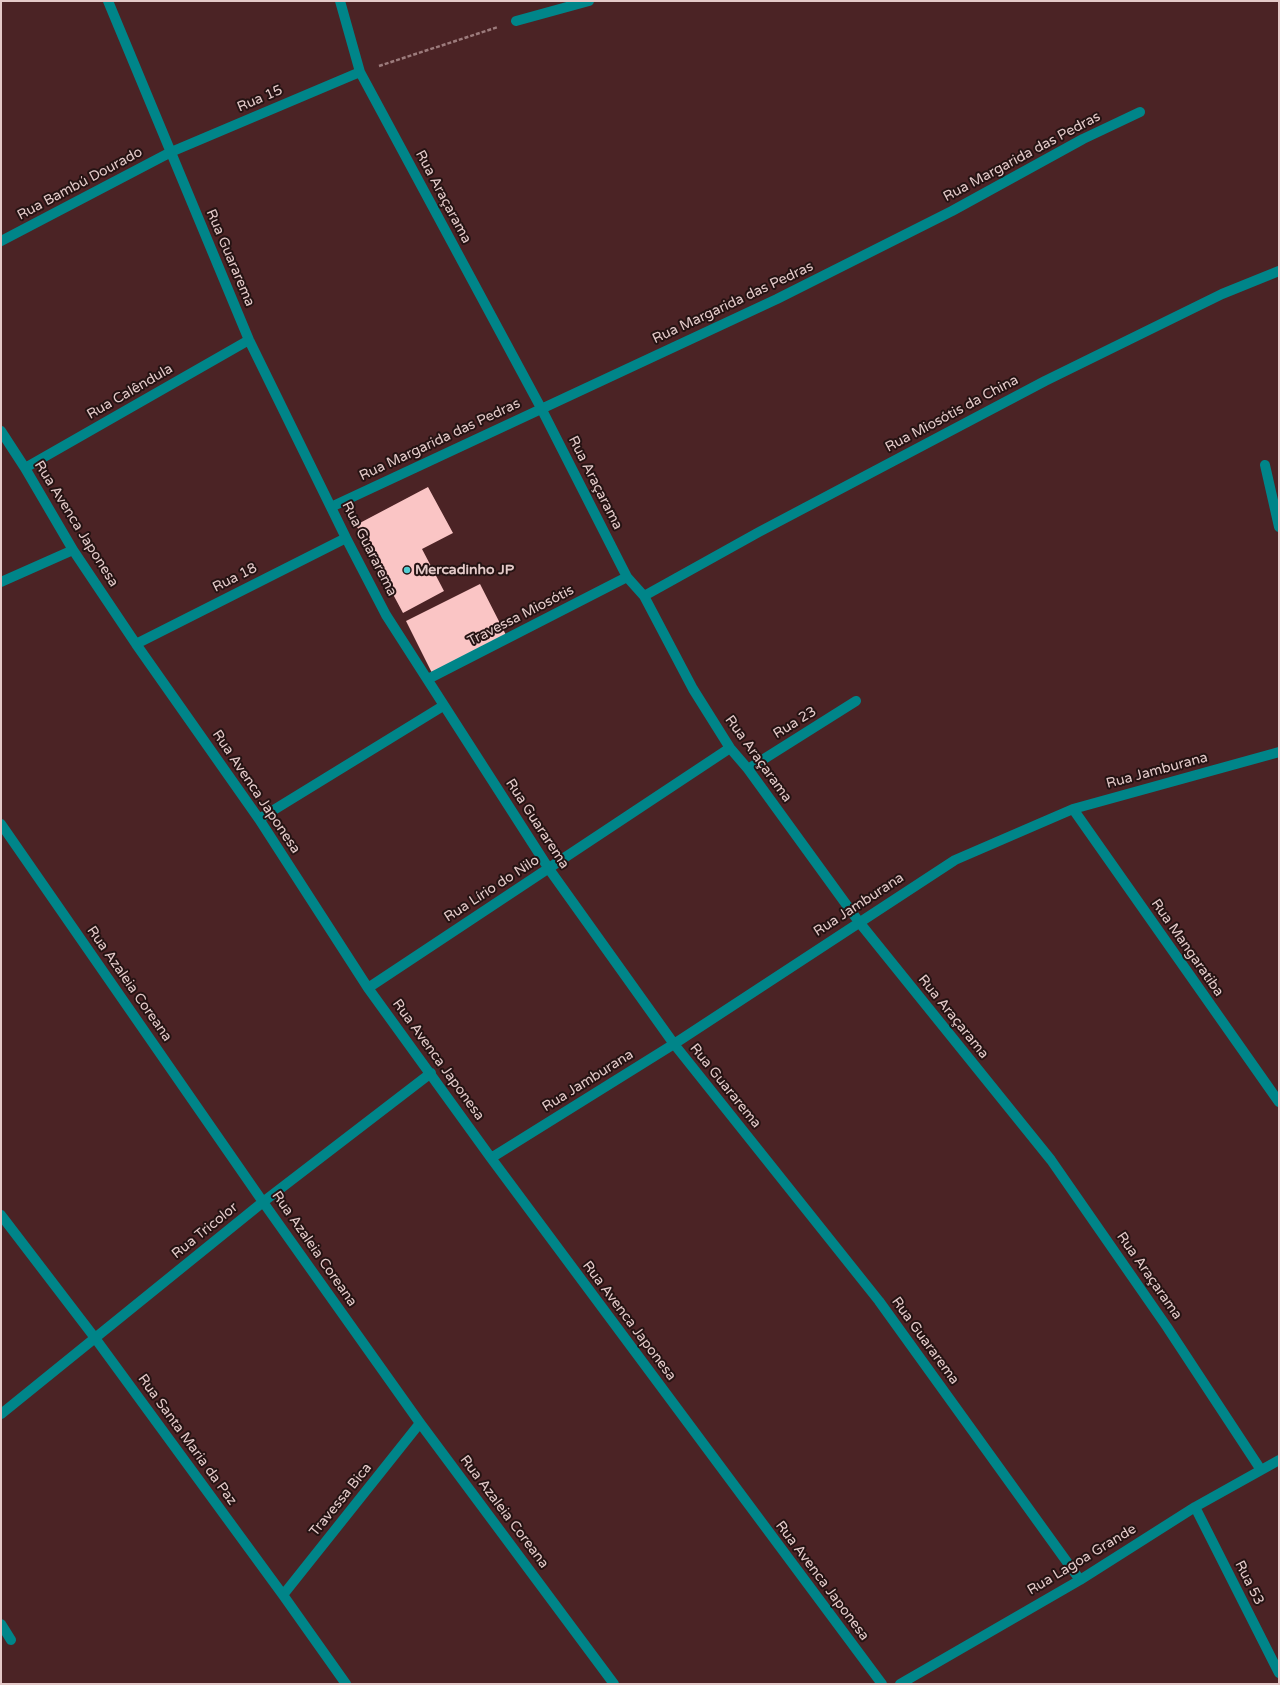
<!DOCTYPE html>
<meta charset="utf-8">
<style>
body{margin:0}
#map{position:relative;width:1280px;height:1685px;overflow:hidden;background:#4b2325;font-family:"Varela Round",sans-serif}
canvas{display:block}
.frame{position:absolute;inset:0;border:2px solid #e4cac9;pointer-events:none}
</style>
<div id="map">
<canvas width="1280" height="1685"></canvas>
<div class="frame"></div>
</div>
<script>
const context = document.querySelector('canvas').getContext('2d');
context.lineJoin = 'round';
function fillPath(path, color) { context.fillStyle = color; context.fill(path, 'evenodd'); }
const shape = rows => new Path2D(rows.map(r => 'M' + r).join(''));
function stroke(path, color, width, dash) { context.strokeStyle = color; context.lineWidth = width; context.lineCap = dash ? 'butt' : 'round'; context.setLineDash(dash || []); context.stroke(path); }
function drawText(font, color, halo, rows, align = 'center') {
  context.font = font + ' "Varela Round",sans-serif'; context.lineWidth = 4; context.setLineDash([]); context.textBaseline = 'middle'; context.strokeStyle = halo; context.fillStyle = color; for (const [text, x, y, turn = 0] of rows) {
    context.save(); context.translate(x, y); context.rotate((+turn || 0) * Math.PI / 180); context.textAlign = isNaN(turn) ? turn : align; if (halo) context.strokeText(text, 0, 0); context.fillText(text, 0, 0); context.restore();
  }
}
const building = shape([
 [428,487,453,533,422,549,444,591,403,613,356,525],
 [480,584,506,635,432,673,406,621]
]);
const path = shape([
 [379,66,498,27]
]);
const minor = shape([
 [108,1,249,340,346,538,386,615,549,869,674,1044,879,1301,1080,1580],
 [340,1,360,72,541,408,627,577,644,596,693,689,730,748,748,769,859,922,1051,1160,1167,1327,1261,1470],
 [516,21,589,1],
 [1,241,171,152,360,72],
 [1,431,25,468,73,550,136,644,259,819,368,988,491,1158,882,1684],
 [1265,465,1279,527],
 [25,468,249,340],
 [331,507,777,299,952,211,1083,139,1140,112],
 [1,582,73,550],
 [644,596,759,532,1045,381,1222,294,1279,271],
 [136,644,346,538],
 [428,679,627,577],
 [748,769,856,701],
 [1073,809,1279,1102],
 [259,819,443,706],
 [1,824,263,1202,420,1423,614,1684],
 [368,988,730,748],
 [491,1158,674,1044,955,860,1073,809,1279,752],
 [1,1215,95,1338,283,1595,346,1684],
 [1,1414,263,1202,431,1073],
 [1195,1507,1279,1673],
 [283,1595,420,1423],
 [1,1624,11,1640],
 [900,1684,1080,1580,1195,1507,1279,1460]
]);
const markers = [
 [407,570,4,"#51ccd1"]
];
const streetNames = [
 ["Rua 15",260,99,-23],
 ["Rua Margarida das Pedras",1022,157,-28],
 ["Rua Bambú Dourado",80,184,-28],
 ["Rua Araçarama",443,197,62],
 ["Rua Guararema",230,258,67],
 ["Rua Margarida das Pedras",733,303,-25],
 ["Rua Calêndula",130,392,-30],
 ["Rua Miosótis da China",952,414,-28],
 ["Rua Margarida das Pedras",440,440,-25],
 ["Rua Araçarama",595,483,63],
 ["Rua Avenca Japonesa",76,524,58],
 ["Rua Guararema",369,549,63],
 ["Rua 18",235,578,-27],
 ["Travessa Miosótis",521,616,-27],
 ["Rua 23",795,723,-32],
 ["Rua Araçarama",758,759,54],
 ["Rua Jamburana",1157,771,-15],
 ["Rua Avenca Japonesa",256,792,56],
 ["Rua Guararema",537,824,57],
 ["Rua Lírio do Nilo",492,889,-33],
 ["Rua Jamburana",859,905,-33],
 ["Rua Mangaratiba",1187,948,55],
 ["Rua Azaleia Coreana",129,984,55],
 ["Rua Araçarama",953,1017,51],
 ["Rua Avenca Japonesa",438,1060,54],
 ["Rua Jamburana",588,1081,-32],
 ["Rua Guararema",725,1086,51],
 ["Rua Tricolor",205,1231,-39],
 ["Rua Azaleia Coreana",314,1249,55],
 ["Rua Araçarama",1149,1276,55],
 ["Rua Avenca Japonesa",629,1321,53],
 ["Rua Guararema",925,1341,54],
 ["Rua Santa Maria da Paz",187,1440,54],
 ["Travessa Bica",341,1500,-51],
 ["Rua Azaleia Coreana",504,1512,53],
 ["Rua Lagoa Grande",1082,1560,-31],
 ["Rua Avenca Japonesa",822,1581,53],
 ["Rua 53",1249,1583,63]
];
const poiNames = [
 ["Mercadinho JP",415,570]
];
fillPath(building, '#fac5c5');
stroke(path, '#9c7b7c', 2.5, [4, 2]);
stroke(minor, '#008589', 10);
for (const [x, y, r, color] of markers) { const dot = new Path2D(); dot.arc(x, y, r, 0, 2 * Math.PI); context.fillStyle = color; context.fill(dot); stroke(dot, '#251313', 1.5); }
drawText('14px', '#e4cac9', '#251313', streetNames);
drawText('bold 14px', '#e4cac9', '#251313', poiNames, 'left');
</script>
